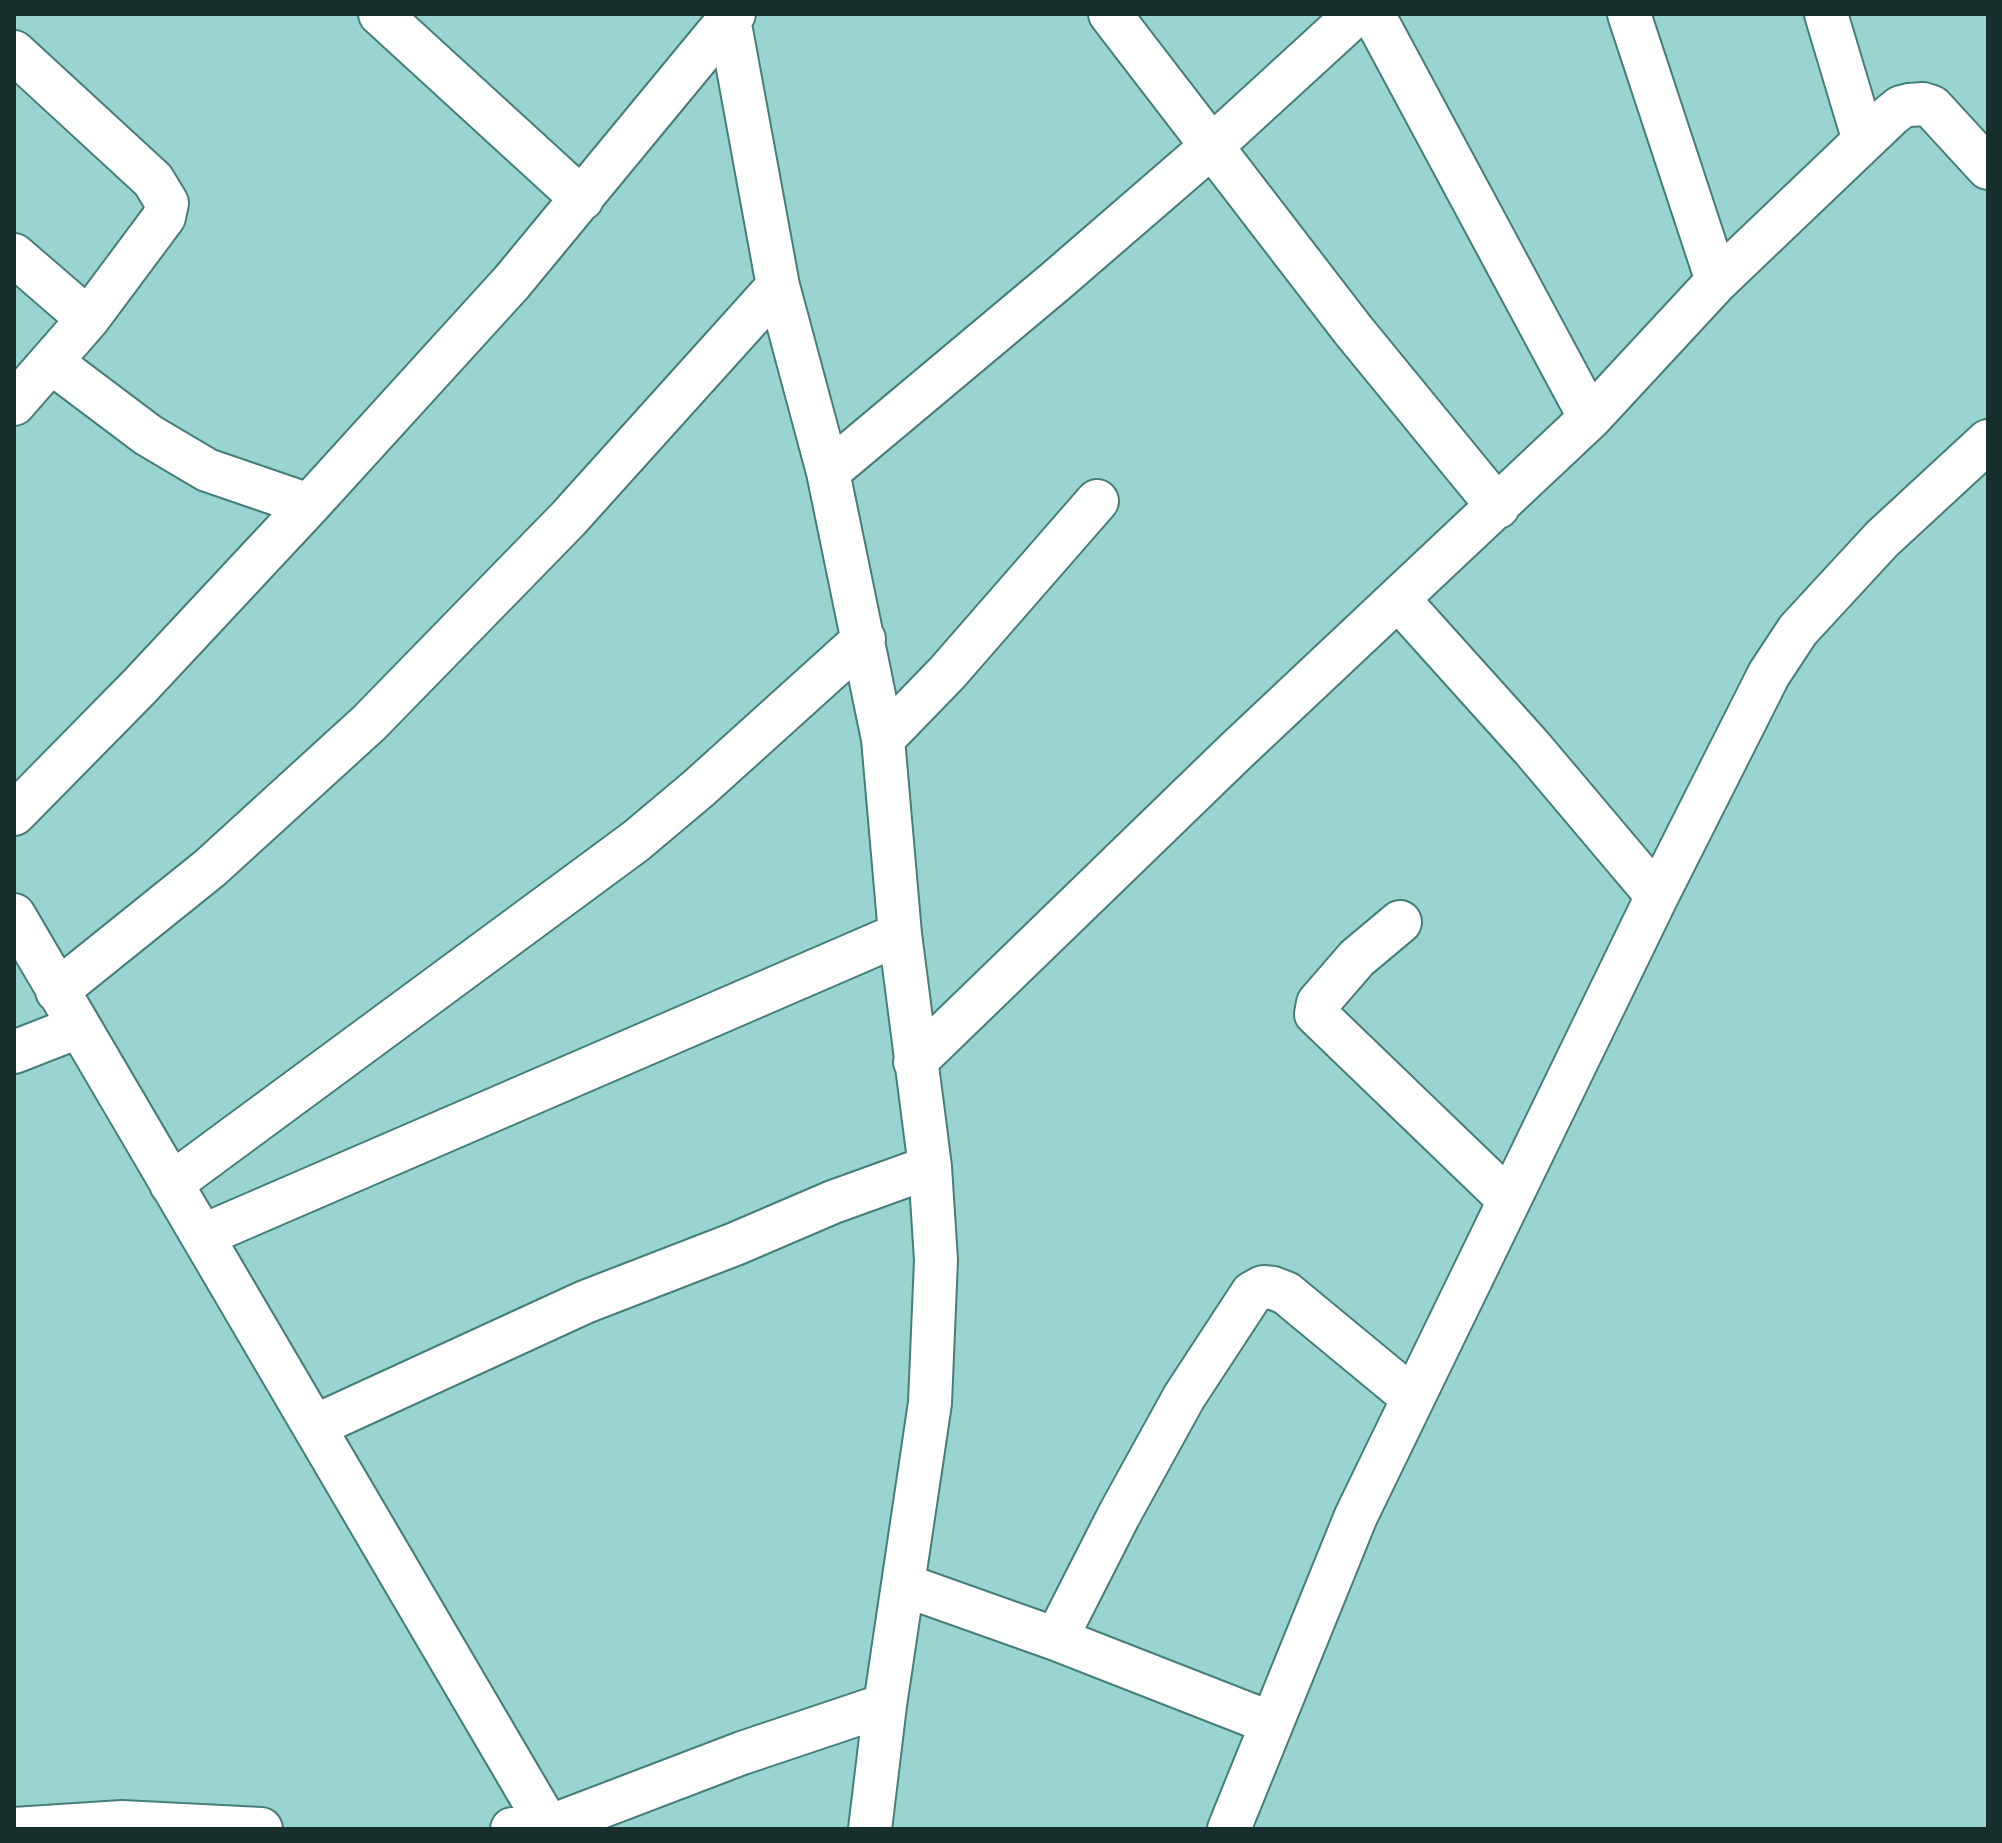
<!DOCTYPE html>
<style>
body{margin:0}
#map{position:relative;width:2002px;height:1843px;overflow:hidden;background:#9ad4d0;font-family:Georgia,serif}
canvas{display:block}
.frame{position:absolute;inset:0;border:16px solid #162e2c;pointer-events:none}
</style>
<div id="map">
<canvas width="2002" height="1843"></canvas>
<div class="frame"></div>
</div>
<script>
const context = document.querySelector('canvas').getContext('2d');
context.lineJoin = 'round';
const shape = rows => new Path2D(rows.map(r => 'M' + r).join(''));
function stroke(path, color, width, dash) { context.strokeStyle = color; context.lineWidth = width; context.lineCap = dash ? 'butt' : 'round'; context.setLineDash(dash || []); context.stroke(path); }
const street = shape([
 [380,14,582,199],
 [734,14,729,19,778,286,828,472,883,739,900,934,930,1167,936,1260,930,1403,885,1705,870,1829],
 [1110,14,1353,330,1498,507],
 [1373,14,1590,418],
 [1629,14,1717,281],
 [1826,14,1864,141],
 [14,52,153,180,167,203,164,217,88,319,14,404],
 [14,255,88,319],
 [51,362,148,435,207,470,309,505],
 [828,472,1056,281,1212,146,1356,14],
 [1398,599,1532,748,1657,896],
 [883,739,947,673,1097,501],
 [14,814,139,687,309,505,512,282,729,19],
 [14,915,550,1829],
 [1400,922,1357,958,1318,1003,1316,1014,1509,1200],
 [57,991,210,868,369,723,568,519,778,286],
 [14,1052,78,1027],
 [915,1062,1235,752,1590,418,1717,281,1891,115,1901,107,1909,105,1923,104,1932,107,1988,168],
 [171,1184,636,841,699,788,864,639],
 [204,1235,900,934],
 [315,1426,585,1302,735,1244,833,1202,930,1167],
 [904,1585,1056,1639,1271,1723],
 [1056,1639,1119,1515,1184,1397,1252,1293,1263,1287,1273,1288,1286,1293,1413,1398],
 [14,1829,122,1822,261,1829],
 [512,1829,548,1827,742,1753,885,1705],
 [1229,1829,1356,1516,1657,896,1769,674,1798,630,1882,539,1988,441]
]);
stroke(street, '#467e7b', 46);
stroke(street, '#fff', 42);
</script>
